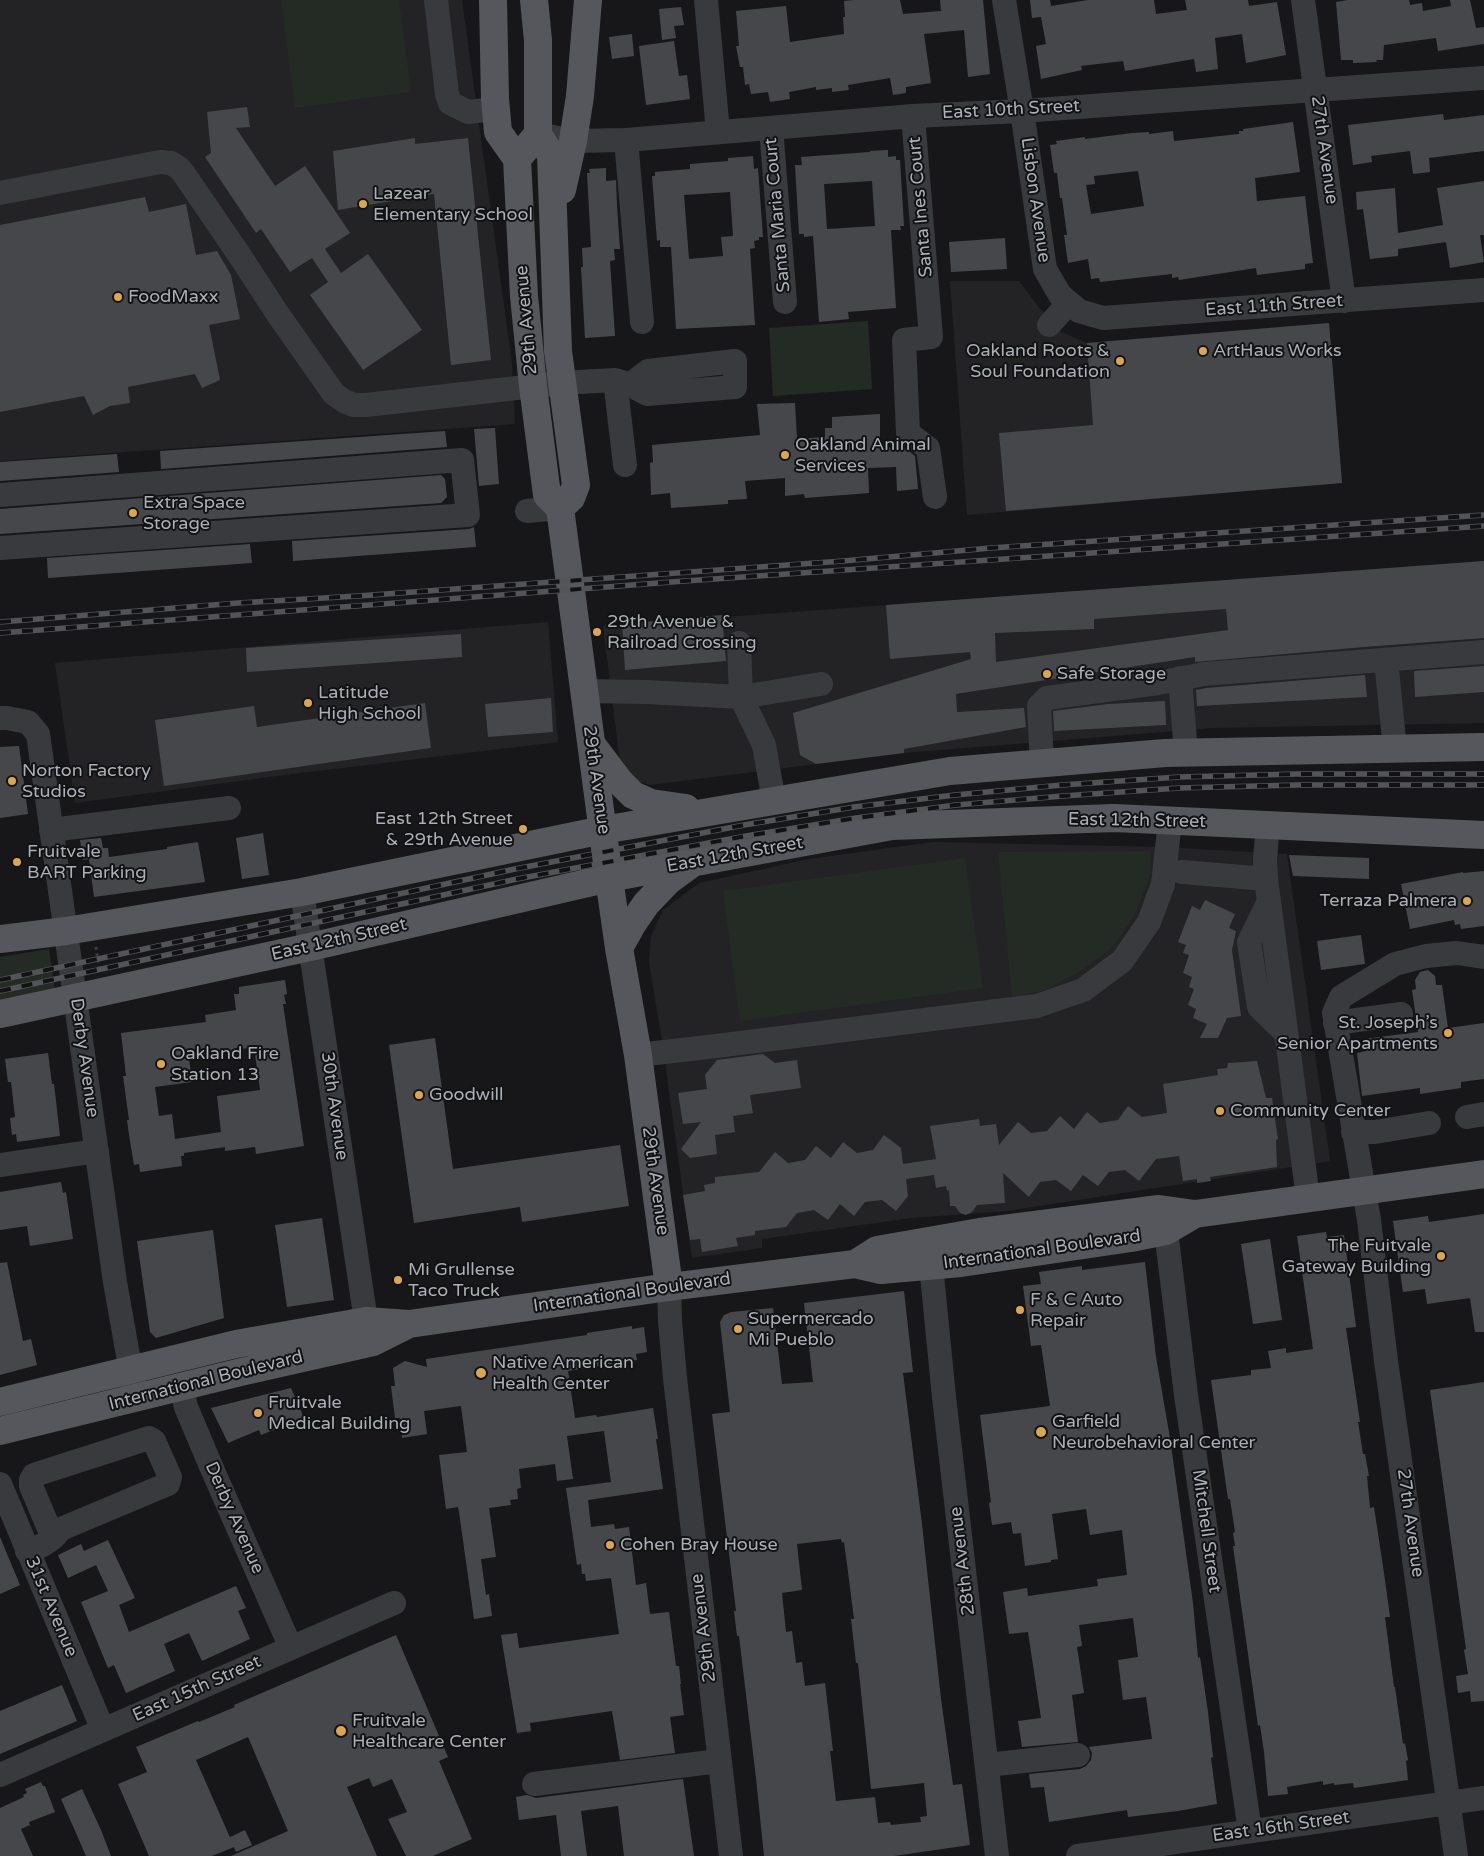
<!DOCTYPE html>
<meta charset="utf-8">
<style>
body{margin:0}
canvas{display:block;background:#171719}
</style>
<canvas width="1484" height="1856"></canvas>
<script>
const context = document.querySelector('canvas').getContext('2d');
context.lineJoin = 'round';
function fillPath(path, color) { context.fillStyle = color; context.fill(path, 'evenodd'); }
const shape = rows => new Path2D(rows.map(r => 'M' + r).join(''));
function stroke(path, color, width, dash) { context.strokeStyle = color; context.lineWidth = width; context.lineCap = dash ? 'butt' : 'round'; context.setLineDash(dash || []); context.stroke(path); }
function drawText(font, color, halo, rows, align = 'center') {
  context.font = font + ' "Varela Round",sans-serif'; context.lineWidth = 4; context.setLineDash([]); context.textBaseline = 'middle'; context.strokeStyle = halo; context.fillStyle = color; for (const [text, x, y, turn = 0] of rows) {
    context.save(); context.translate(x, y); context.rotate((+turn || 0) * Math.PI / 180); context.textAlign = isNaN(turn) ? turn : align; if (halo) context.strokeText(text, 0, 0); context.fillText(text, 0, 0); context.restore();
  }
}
const built = shape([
 [0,0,462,0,512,364,515,424,0,461],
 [950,281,1019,281,1037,305,1061,332,1087,343,1329,323,1342,483,967,515],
 [1484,561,1484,723,1212,728,904,753,650,785,632,779,620,762,603,626],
 [548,622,558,742,284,775,75,803,55,663],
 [933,842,1162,847,1287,854,1330,1161,1007,1211,911,1218,762,1239,762,1248,692,1258,662,1041,649,962,651,936,663,910,699,883,809,859]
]);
const green = shape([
 [281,0,399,0,411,92,295,108],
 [868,321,872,389,773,396,769,328],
 [1150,851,1151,873,1134,916,1111,949,1077,973,1045,990,1012,998,998,852],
 [965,858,983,988,740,1021,723,891],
 [49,949,55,991,0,1004,0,957]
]);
const building = shape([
 [854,0,900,0,903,14,941,11,940,0,983,0,990,74,968,77,964,30,924,34,931,83,906,87,906,93,893,95,890,78,848,85,849,90,832,92,832,88,816,90,816,87,789,92,790,99,770,102,768,92,751,94,749,84,745,85,743,67,740,67,736,46,739,46,736,11,786,6,790,42,844,34,843,17,845,17,844,1],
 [1030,0,1050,0,1051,6,1088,0,1154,0,1156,14,1187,10,1185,0,1248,0,1249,6,1277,2,1286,55,1246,63,1242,34,1215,38,1218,69,1196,72,1194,59,1125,71,1123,61,1081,66,1082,70,1041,79,1036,46,1046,44,1041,17,1032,18],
 [1348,0,1409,0,1410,5,1422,3,1423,11,1451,6,1450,0,1470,0,1476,28,1484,27,1484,44,1438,51,1436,38,1384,45,1383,60,1376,60,1377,62,1353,63,1353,60,1341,60,1336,2],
 [681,7,684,25,674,26,676,38,662,40,659,9],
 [632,34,634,56,612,59,609,37],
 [674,41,679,76,687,75,690,99,646,105,639,46],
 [247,107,250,127,236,128,275,186,305,166,350,233,325,249,341,273,368,254,422,330,363,370,310,295,328,282,312,258,290,272,261,229,256,233,205,157,211,153,207,112],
 [1443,114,1444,120,1484,115,1484,151,1429,158,1430,172,1413,174,1410,151,1371,156,1372,162,1353,165,1348,125],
 [1293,122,1300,172,1255,178,1257,201,1305,196,1313,263,1305,264,1305,269,1257,275,1256,268,1179,280,1178,277,1172,278,1172,274,1100,282,1099,278,1091,279,1088,259,1068,263,1064,235,1067,235,1062,198,1060,198,1057,173,1054,173,1050,145,1057,144,1056,141,1085,137,1085,139,1132,133,1149,132,1149,134,1173,131,1174,141,1239,134,1239,131,1243,131,1243,129],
 [1138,171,1144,206,1091,214,1086,185,1095,184,1094,176],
 [415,138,415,144,468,138,491,360,451,365,434,194,338,210,333,151],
 [888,150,888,157,896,156,896,160,900,160,904,226,900,226,901,230,891,230,896,308,848,312,849,319,819,322,813,236,804,237,804,234,799,234,795,165,802,165,801,157,870,152,870,151],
 [872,181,875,226,827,229,824,184],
 [753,156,754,169,758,168,763,237,759,237,759,240,754,241,755,248,750,249,755,325,676,329,671,247,660,247,660,240,657,241,652,176,655,176,655,172,690,169,690,164,728,161,728,158],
 [730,192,733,236,721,237,723,256,689,259,684,195],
 [606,168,606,181,616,180,617,206,620,249,614,249,615,260,610,261,615,336,585,338,581,267,583,267,582,248,591,247,587,173,590,173,589,169],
 [1484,181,1484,235,1480,235,1484,262,1450,268,1446,242,1398,249,1398,256,1370,259,1363,209,1357,210,1356,192,1395,188,1398,233,1443,225,1437,188],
 [145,197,149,212,186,204,196,255,217,251,231,275,240,319,209,325,220,380,202,388,195,374,128,387,130,403,110,406,93,415,84,396,0,412,0,225],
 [1005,238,1007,269,951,272,949,242],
 [1329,323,1342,483,1006,511,999,433,1093,425,1087,343],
 [795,403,797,439,825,437,825,428,832,428,832,417,880,414,880,448,904,447,915,456,918,489,897,491,896,467,868,468,869,493,805,498,804,494,785,496,785,478,745,481,747,499,728,500,728,504,671,508,670,493,651,495,650,463,653,462,652,445,760,435,757,404],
 [495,428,499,484,479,486,474,429],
 [445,431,447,447,161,469,160,451],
 [117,454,119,472,0,481,0,462],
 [441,475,445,479,447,497,441,503,0,534,0,509],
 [474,527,476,547,293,561,292,541,469,529],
 [250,544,252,563,48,578,47,558],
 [1484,561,1484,638,1364,647,1195,662,1195,657,956,694,957,712,1024,708,1026,727,904,749,904,753,816,764,800,755,793,713,971,659,970,652,890,659,886,605],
 [1226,609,1228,630,996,662,995,633,1094,629,1094,619],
 [722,615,726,661,625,670,622,624],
 [461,634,462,657,247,672,246,648],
 [1484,666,1484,692,1415,697,1414,671],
 [1365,675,1367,697,1197,706,1196,690,1206,688],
 [551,698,553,732,488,737,485,704],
 [1165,701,1166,725,1054,731,1053,711,1108,704],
 [425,703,431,748,164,786,155,720,254,706,257,727],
 [19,746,28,814,0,818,0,747],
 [263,833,269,875,242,879,236,838],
 [101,838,103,848,108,848,109,857,167,849,167,847,198,842,205,882,94,897,89,859,83,860,80,840],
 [1289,855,1369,858,1369,879,1293,876],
 [1484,871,1484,926,1461,929,1460,924,1455,925,1454,920,1410,929,1401,884,1463,872,1463,873],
 [1205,900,1235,914,1229,928,1236,931,1232,950,1241,1016,1227,1018,1218,1038,1200,1038,1207,1024,1193,1018,1196,1009,1188,1005,1194,989,1189,987,1192,977,1183,973,1189,955,1183,953,1186,945,1178,942,1192,906,1200,910],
 [1361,935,1365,964,1321,970,1317,941],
 [1428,970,1435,976,1436,985,1442,985,1448,1028,1484,1023,1484,1079,1461,1082,1461,1088,1420,1094,1420,1088,1362,1096,1357,1053,1366,1051,1364,1039,1418,1032,1412,990,1416,989,1415,980,1420,972],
 [285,980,287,994,284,995,286,1004,283,1004,304,1146,256,1154,255,1147,225,1151,225,1147,184,1153,184,1156,181,1156,182,1166,140,1172,139,1164,134,1165,129,1135,127,1120,129,1120,123,1076,126,1076,121,1033,206,1022,205,1015,236,1010,234,994,239,994,239,987],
 [254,1047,260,1090,217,1096,221,1132,175,1139,172,1114,159,1116,155,1087,192,1082,189,1058],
 [435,1038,453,1169,620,1145,629,1206,522,1222,520,1207,414,1223,389,1045],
 [48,1053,52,1084,54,1084,60,1136,17,1142,16,1134,12,1135,10,1118,15,1117,11,1082,8,1082,5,1059],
 [763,1054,775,1063,797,1060,801,1088,750,1095,753,1113,733,1116,735,1132,715,1135,717,1154,690,1158,681,1149,701,1122,683,1124,678,1093,707,1089,705,1075,717,1060],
 [1257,1061,1266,1098,1272,1098,1278,1139,1276,1140,1277,1167,1210,1177,1211,1181,1197,1183,1197,1179,1183,1181,1179,1156,1156,1159,1139,1181,1125,1170,1109,1172,1098,1186,1083,1175,1071,1191,1056,1180,1040,1182,1029,1197,1003,1173,1005,1203,977,1205,972,1212,966,1215,960,1213,955,1206,950,1206,949,1190,947,1191,946,1186,936,1188,934,1175,906,1179,908,1196,896,1211,882,1200,865,1202,854,1216,840,1204,828,1220,814,1210,797,1213,786,1227,755,1231,755,1235,736,1238,738,1246,702,1252,700,1239,690,1240,683,1195,705,1191,704,1185,715,1183,715,1177,759,1172,775,1152,788,1163,805,1160,816,1146,831,1158,843,1142,857,1153,873,1150,884,1135,901,1148,903,1164,936,1159,930,1126,979,1119,980,1126,996,1124,999,1145,1018,1122,1031,1133,1047,1131,1060,1116,1074,1129,1087,1112,1100,1123,1118,1120,1128,1106,1142,1117,1167,1113,1163,1084,1218,1075,1217,1069,1227,1068,1228,1063],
 [61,1182,63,1193,66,1192,73,1239,30,1246,27,1226,0,1230,0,1192],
 [1484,1214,1484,1332,1475,1332,1470,1298,1427,1304,1425,1289,1403,1292,1393,1221,1428,1216,1429,1222],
 [322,1218,334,1300,287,1307,275,1225],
 [213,1230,224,1318,156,1338,150,1332,137,1241],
 [1326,1232,1327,1237,1344,1235,1356,1327,1346,1328,1360,1422,1358,1422,1363,1454,1365,1454,1369,1476,1367,1476,1370,1508,1374,1507,1384,1573,1390,1617,1385,1617,1394,1687,1395,1687,1403,1744,1405,1743,1408,1760,1406,1761,1408,1780,1354,1788,1353,1783,1334,1785,1334,1783,1323,1785,1323,1781,1287,1787,1288,1794,1268,1796,1264,1752,1260,1725,1258,1726,1233,1546,1235,1546,1233,1533,1235,1532,1230,1499,1228,1499,1211,1380,1251,1375,1251,1370,1271,1368,1268,1351,1286,1348,1286,1353,1313,1349,1297,1236],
 [1270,1239,1282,1320,1253,1324,1241,1244],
 [7,1262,23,1341,31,1339,37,1365,0,1375,0,1263],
 [1145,1262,1156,1357,1170,1438,1193,1603,1198,1658,1200,1657,1208,1712,1213,1757,1211,1758,1217,1804,1178,1811,1128,1817,1127,1810,1049,1822,1044,1787,1031,1788,1029,1774,1080,1769,1086,1766,1091,1760,1092,1753,1089,1747,1152,1739,1146,1697,1123,1700,1118,1660,1138,1657,1133,1618,1079,1625,1082,1646,1077,1647,1084,1693,1072,1695,1078,1742,1022,1747,1018,1721,1041,1718,1028,1632,1009,1634,1003,1592,1027,1588,1028,1596,1098,1586,1097,1579,1127,1575,1122,1530,1090,1535,1086,1509,1052,1514,1058,1559,1051,1560,1051,1562,1025,1566,1021,1533,1013,1534,1011,1522,992,1525,989,1503,991,1502,980,1415,1050,1406,1041,1345,1031,1346,1023,1286,1041,1284,1039,1272,1082,1266,1082,1270],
 [904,1291,913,1372,903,1373,922,1524,941,1699,953,1785,962,1784,970,1845,894,1856,764,1856,756,1778,739,1636,737,1636,734,1611,736,1611,712,1414,730,1412,720,1322,724,1315,731,1312,773,1308,782,1384,813,1382,804,1303],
 [841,1539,842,1543,844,1542,848,1572,854,1619,851,1619,856,1663,858,1663,871,1789,924,1783,927,1816,920,1817,921,1822,891,1825,890,1822,878,1823,875,1797,836,1801,830,1751,833,1751,825,1683,805,1686,802,1662,796,1663,792,1631,786,1632,782,1593,802,1590,797,1544],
 [632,1326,632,1329,644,1327,647,1352,636,1354,637,1360,568,1371,575,1418,596,1415,597,1417,653,1408,658,1439,656,1439,663,1489,588,1500,591,1527,614,1524,615,1529,629,1527,636,1585,646,1583,650,1614,669,1612,676,1666,679,1666,681,1684,680,1684,684,1715,670,1717,675,1753,620,1760,612,1711,530,1723,531,1731,517,1733,501,1635,517,1633,519,1648,619,1634,611,1578,586,1581,585,1574,582,1574,581,1564,577,1565,566,1488,611,1482,604,1431,567,1436,573,1479,557,1481,555,1464,519,1469,521,1488,517,1489,518,1499,510,1500,511,1505,489,1508,496,1557,481,1559,486,1595,489,1594,492,1616,474,1619,459,1512,458,1507,446,1509,439,1455,467,1452,461,1406,424,1411,427,1434,402,1438,400,1418,395,1418,391,1386,395,1386,393,1368,405,1361,427,1367,426,1359,587,1335,587,1333],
 [1484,1382,1484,1701,1471,1702,1470,1691,1458,1693,1456,1676,1468,1674,1464,1650,1466,1649,1430,1390],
 [291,1388,304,1418,261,1435,259,1430,228,1443,211,1408],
 [0,1537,20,1585,0,1594],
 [108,1540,135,1598,119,1605,129,1632,236,1586,246,1608,238,1611,250,1639,202,1661,189,1633,164,1644,175,1671,126,1693,114,1665,108,1668,81,1602,108,1591,96,1565,68,1578,58,1555,81,1544,84,1551],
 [396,1635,448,1757,439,1761,472,1839,433,1856,406,1856,388,1819,407,1812,392,1779,373,1787,369,1778,347,1787,377,1856,231,1856,288,1831,248,1737,196,1760,232,1842,230,1837,245,1830,252,1845,236,1852,234,1847,212,1856,149,1856,118,1784,147,1772,136,1747,198,1721,199,1722,235,1707,234,1705],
 [62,1685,77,1721,0,1754,0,1711],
 [683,1779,694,1856,624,1856,618,1806,581,1811,587,1856,561,1856,556,1815,519,1820,516,1797,527,1795,536,1798],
 [41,1782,43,1786,45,1786,55,1812,29,1822,30,1825,21,1829,33,1856,0,1856,0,1808,24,1797,23,1795,27,1793,25,1789],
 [82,1789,101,1830,111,1856,86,1856,61,1799]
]);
const path = shape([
 [96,947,99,970]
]);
const minor = shape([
 [436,0,447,94,450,103,468,112,496,109],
 [706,0,718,132],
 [1004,0,1022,111,1045,269,1060,295,1079,311,1103,318,1484,290],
 [1303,0,1344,301],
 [913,116,931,337,904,340,908,433,928,448,935,497],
 [771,128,785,302],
 [538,134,573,141,626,140,913,116,1022,111,1484,78],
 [626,140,642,322],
 [0,193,160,162,171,163,179,168,184,174,240,256,277,313,334,394,344,401,354,405,366,405,561,383,615,380,625,465],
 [1049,325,1068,304],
 [615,380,630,385,647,394,735,387,735,361,648,371,630,385],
 [0,495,462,460,468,515,0,548],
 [527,511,560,508],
 [739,643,741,697,764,745,774,801],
 [1386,660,1395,749],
 [1180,678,1186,753],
 [584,691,647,692,741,697,821,684],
 [0,718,7,718,28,722,38,734,115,1282,134,1389],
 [1042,763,1039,706,1047,698,1158,683,1204,674,1484,652],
 [51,830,229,808],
 [1182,872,1266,879,1265,859,1268,825],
 [1266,879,1308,1198],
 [302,892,366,1321],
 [1269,901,1249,942,1259,1007,1286,1033],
 [1335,1023,1401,1014],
 [638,1055,708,1047,1037,1006,1083,990,1122,961,1149,922,1163,884,1170,821],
 [1467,1117,1484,1114],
 [1353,1132,1375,1132,1429,1123],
 [0,1165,97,1151],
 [1166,1231,1186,1395,1250,1831],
 [931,1265,944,1397,997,1856],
 [669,1287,670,1321,675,1378,731,1856],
 [181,1386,186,1407,210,1464,291,1648],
 [0,1484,103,1730],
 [27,1551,43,1545,53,1538,61,1529,168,1484,170,1477,154,1441,149,1438,34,1475,31,1480,31,1486,53,1538],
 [987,1765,1078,1755],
 [0,1775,394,1603],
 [534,1784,719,1761],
 [1078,1856,1484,1798],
 [1456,1856,1386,1361,1369,1220,1334,1013,1341,997,1395,964,1426,956,1457,953,1484,957]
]);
const major = shape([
 [493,0,495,99,498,132,517,159],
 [534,0,538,40,538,134,551,155,558,351,576,485,571,498,560,508],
 [538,134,517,159,524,296,533,386,547,495,560,508,609,878,619,948,638,1055,669,1287],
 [562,190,573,141,580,96,588,0],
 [592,745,620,782,633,795,651,803,686,808],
 [0,939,66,931,302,892,603,830,950,771,1165,753,1484,747],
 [619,948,633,923,646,904,668,881,690,865],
 [0,1014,310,947,609,878,892,826,1114,818,1484,835],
 [855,1264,877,1250,980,1232,1159,1209,1195,1214,1484,1174],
 [0,1402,236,1344,366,1321,409,1324,669,1287,855,1264,881,1270,961,1263,1131,1238,1166,1231,1195,1214],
 [0,1431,241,1372,373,1342,409,1324]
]);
const rail = shape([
 [0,622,238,603,358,596,843,561,991,548,1484,515],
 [0,633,685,581,1484,526],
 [0,980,515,869,744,825,854,807,955,795,1062,785,1179,777,1297,774,1484,774],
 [0,991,517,879,746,836,856,818,956,805,1063,796,1179,788,1297,785,1484,785]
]);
const markers = [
 [363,204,5,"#dca64c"],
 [118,297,5,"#dca64c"],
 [1203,351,5,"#dca64c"],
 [1120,361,5,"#dca64c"],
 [785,455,5,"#dca64c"],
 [133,513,5,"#dca64c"],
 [597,632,5,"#dca64c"],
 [1047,674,5,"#dca64c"],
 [308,703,5,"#dca64c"],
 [12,781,5,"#dca64c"],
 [523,829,5,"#dca64c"],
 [17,862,5,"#dca64c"],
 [1467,901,5,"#dca64c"],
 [1448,1033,5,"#dca64c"],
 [161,1064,5,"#dca64c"],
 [419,1095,5,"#dca64c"],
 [1220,1111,5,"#dca64c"],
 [1441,1256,5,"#dca64c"],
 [398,1280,5,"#dca64c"],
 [1020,1310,5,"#dca64c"],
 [738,1329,5,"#dca64c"],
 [481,1373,6,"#dca64c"],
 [258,1413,5,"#dca64c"],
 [1041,1432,6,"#dca64c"],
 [610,1545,5,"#dca64c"],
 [341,1731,6,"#dca64c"]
];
const streetNames = [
 ["East 10th Street",1011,110,-3],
 ["27th Avenue",1324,150,82],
 ["Lisbon Avenue",1035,200,82],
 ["Santa Ines Court",921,207,-95],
 ["Santa Maria Court",778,215,-95],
 ["East 11th Street",1274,306,-4],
 ["29th Avenue",527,320,-95],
 ["29th Avenue",596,780,82],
 ["East 12th Street",1137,821,1],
 ["East 12th Street",735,855,-10],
 ["East 12th Street",339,940,-13],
 ["Derby Avenue",84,1058,82],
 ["30th Avenue",334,1106,82],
 ["29th Avenue",655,1181,82],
 ["International Boulevard",1042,1250,-8],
 ["International Boulevard",632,1293,-8],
 ["International Boulevard",206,1381,-14],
 ["Derby Avenue",234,1518,66],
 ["27th Avenue",1410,1523,82],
 ["Mitchell Street",1206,1531,82],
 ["28th Avenue",963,1561,-97],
 ["31st Avenue",51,1607,67],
 ["29th Avenue",704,1628,-97],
 ["East 15th Street",197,1689,-24],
 ["East 16th Street",1281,1827,-8]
];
const poiNames = [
 ["Lazear",373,194],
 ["Elementary School",373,215],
 ["FoodMaxx",128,297],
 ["Oakland Roots &",1110,351,"right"],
 ["Soul Foundation",1110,372,"right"],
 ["ArtHaus Works",1213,351],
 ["Oakland Animal",795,445],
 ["Services",795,466],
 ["Extra Space",143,503],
 ["Storage",143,524],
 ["29th Avenue &",607,622],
 ["Railroad Crossing",607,643],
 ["Safe Storage",1057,674],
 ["Latitude",318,693],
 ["High School",318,714],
 ["Norton Factory",22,771],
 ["Studios",22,792],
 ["East 12th Street",513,819,"right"],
 ["& 29th Avenue",513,840,"right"],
 ["Fruitvale",27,852],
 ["BART Parking",27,873],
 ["Terraza Palmera",1457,901,"right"],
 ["St. Joseph’s",1438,1023,"right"],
 ["Senior Apartments",1438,1044,"right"],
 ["Oakland Fire",171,1054],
 ["Station 13",171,1075],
 ["Goodwill",429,1095],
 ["Community Center",1230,1111],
 ["The Fuitvale",1431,1246,"right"],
 ["Gateway Building",1431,1267,"right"],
 ["Mi Grullense",408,1270],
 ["Taco Truck",408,1291],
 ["F & C Auto",1030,1300],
 ["Repair",1030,1321],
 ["Supermercado",748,1319],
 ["Mi Pueblo",748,1340],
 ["Native American",492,1363],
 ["Health Center",492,1384],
 ["Fruitvale",268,1403],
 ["Medical Building",268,1424],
 ["Garfield",1052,1422],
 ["Neurobehavioral Center",1052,1443],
 ["Cohen Bray House",620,1545],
 ["Fruitvale",352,1721],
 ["Healthcare Center",352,1742]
];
fillPath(built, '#232326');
fillPath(green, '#242a24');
fillPath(building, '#46474b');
stroke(path, '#3f4144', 3, [2.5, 4]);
stroke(minor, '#393a3d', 24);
stroke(major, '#55575c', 28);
stroke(rail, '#525458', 5.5);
stroke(rail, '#121214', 4, [11]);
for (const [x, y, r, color] of markers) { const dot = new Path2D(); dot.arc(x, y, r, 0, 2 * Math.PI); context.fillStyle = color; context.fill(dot); stroke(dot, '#121214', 2); }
drawText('18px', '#abafb7', '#121214', streetNames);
drawText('18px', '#abafb7', '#121214', poiNames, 'left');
</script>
